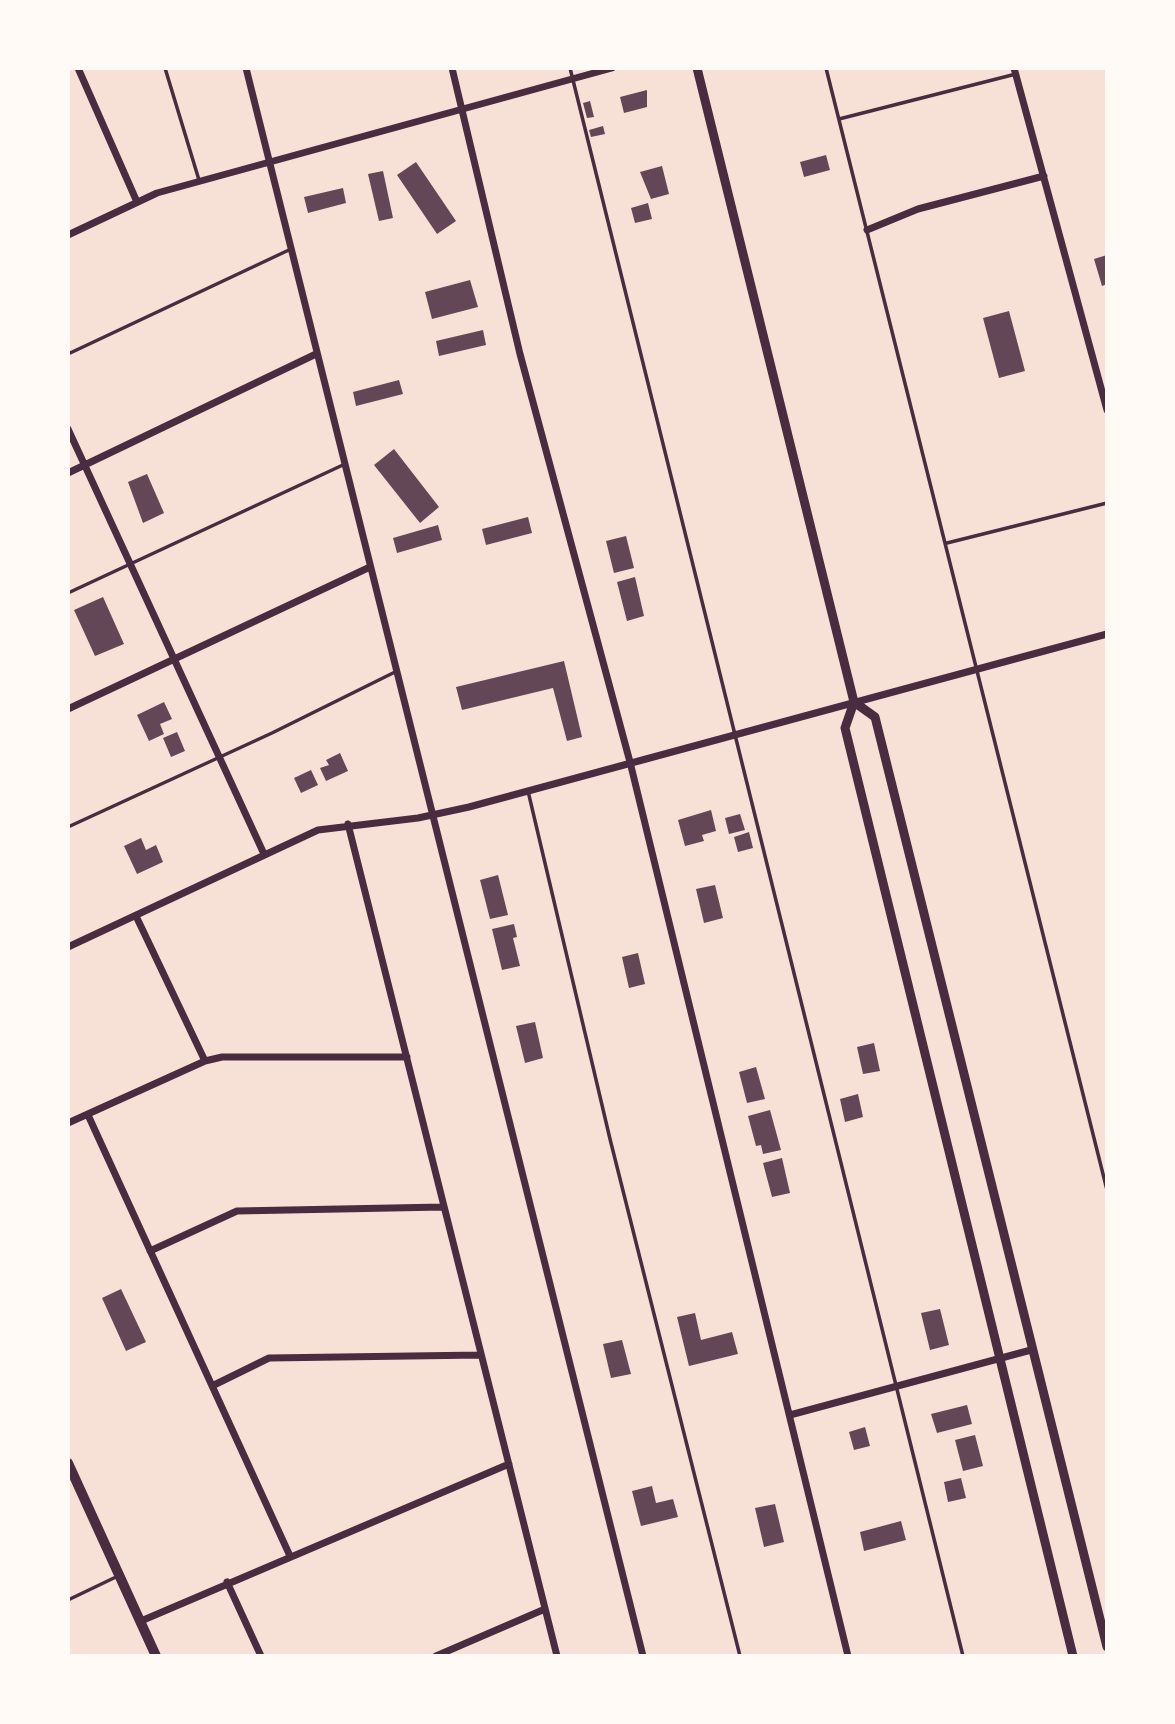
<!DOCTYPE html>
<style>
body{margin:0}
#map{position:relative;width:1175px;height:1724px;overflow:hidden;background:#f7e1d7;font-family:Jost,sans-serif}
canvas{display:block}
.frame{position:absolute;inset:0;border:70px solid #fffaf5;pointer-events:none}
</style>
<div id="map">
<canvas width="1175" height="1724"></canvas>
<div class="frame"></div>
</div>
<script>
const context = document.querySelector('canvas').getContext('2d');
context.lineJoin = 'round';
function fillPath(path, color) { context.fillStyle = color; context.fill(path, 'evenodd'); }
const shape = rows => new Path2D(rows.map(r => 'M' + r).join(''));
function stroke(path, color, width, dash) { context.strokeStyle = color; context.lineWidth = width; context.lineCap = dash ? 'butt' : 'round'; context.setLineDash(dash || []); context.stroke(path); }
const building = shape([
 [647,90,647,107,624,113,620,97],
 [590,101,594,117,587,118,583,103],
 [603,126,605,134,591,137,589,130],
 [826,155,830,170,804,177,800,162],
 [416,162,456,221,437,234,397,175],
 [662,166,669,194,651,199,640,172],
 [383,171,393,218,379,221,368,174],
 [343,188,346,203,308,213,304,197],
 [648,203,652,219,635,223,631,208],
 [1107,255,1107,284,1102,286,1094,259],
 [470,280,478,307,432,319,425,292],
 [1009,311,1025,371,999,378,983,318],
 [483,330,486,345,439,356,436,341],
 [399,380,403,394,356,406,353,392],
 [394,449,439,507,420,523,374,465],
 [147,474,164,513,143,523,128,482],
 [528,517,532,533,486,545,482,529],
 [438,525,442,540,397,553,393,538],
 [626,536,634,568,614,573,606,541],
 [635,577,644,616,627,621,617,582],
 [103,597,124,644,95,656,74,610],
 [564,661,582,737,567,741,553,688,462,710,456,687],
 [164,702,172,719,160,724,164,734,149,741,137,715],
 [177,732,185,751,171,757,163,738],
 [340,753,348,771,326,781,320,768,329,765,326,760],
 [311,770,318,785,301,793,294,778],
 [711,810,716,831,702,835,704,841,685,846,678,820],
 [740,814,745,830,729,834,725,818],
 [749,832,753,848,738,852,734,837],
 [141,838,146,850,156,845,163,862,137,874,124,846],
 [498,875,508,915,490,919,480,880],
 [715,885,723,918,704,923,696,889],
 [514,924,517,937,513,938,520,966,502,970,492,929],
 [638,953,645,984,629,988,622,957],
 [535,1022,543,1058,525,1063,516,1026],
 [874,1043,880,1071,863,1074,857,1047],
 [756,1067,765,1099,747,1103,739,1072],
 [858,1094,863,1117,845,1122,840,1099],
 [770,1110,781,1150,763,1154,761,1145,756,1146,748,1116],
 [782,1158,790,1193,772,1197,763,1163],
 [121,1289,146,1342,126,1351,102,1298],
 [940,1309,949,1345,930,1350,921,1313],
 [695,1313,701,1340,732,1332,738,1354,689,1366,677,1317],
 [622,1340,631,1374,611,1378,603,1344],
 [967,1405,972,1424,937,1433,931,1414],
 [865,1427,870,1446,854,1450,849,1432],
 [975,1435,983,1466,963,1471,955,1440],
 [961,1478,966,1498,948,1502,944,1482],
 [652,1486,656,1503,673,1499,678,1517,641,1526,632,1491],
 [775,1504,784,1542,764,1547,755,1508],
 [901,1521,906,1540,864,1551,860,1532]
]);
const service = shape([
 [165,68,199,180],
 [570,68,963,1656],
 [826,68,1107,1190],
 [839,119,1016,74],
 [68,354,291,249],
 [947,543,1107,503],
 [68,593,345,464],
 [528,791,610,1139,740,1656],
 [68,827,272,733,395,672],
 [68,1600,118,1576]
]);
const minor = shape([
 [78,68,137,202],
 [246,68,643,1656],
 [452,68,520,354,630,762,848,1656],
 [1014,68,1107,410],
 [867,230,918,209,1044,176],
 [68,235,157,193,612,68],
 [68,429,264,854],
 [68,473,316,354],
 [68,709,370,567],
 [348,824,557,1656],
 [136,916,205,1061],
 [68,947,318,830,418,818,469,807,1107,634],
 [88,1115,290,1556],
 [68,1123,205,1061,222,1057,407,1057],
 [150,1251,237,1211,443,1207],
 [212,1386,269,1358,481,1355],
 [790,1415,1031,1350],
 [227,1582,261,1656],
 [141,1621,509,1464],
 [436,1656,545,1609]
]);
const tertiary = shape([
 [697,68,854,702,845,728,1073,1656],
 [854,702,875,717,1107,1647]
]);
const secondary = shape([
 [68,1463,156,1656]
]);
fillPath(building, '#644757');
stroke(service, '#4a2c40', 3.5);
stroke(minor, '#4a2c40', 7);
stroke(tertiary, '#4a2c40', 9);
stroke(secondary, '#4a2c40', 10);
</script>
